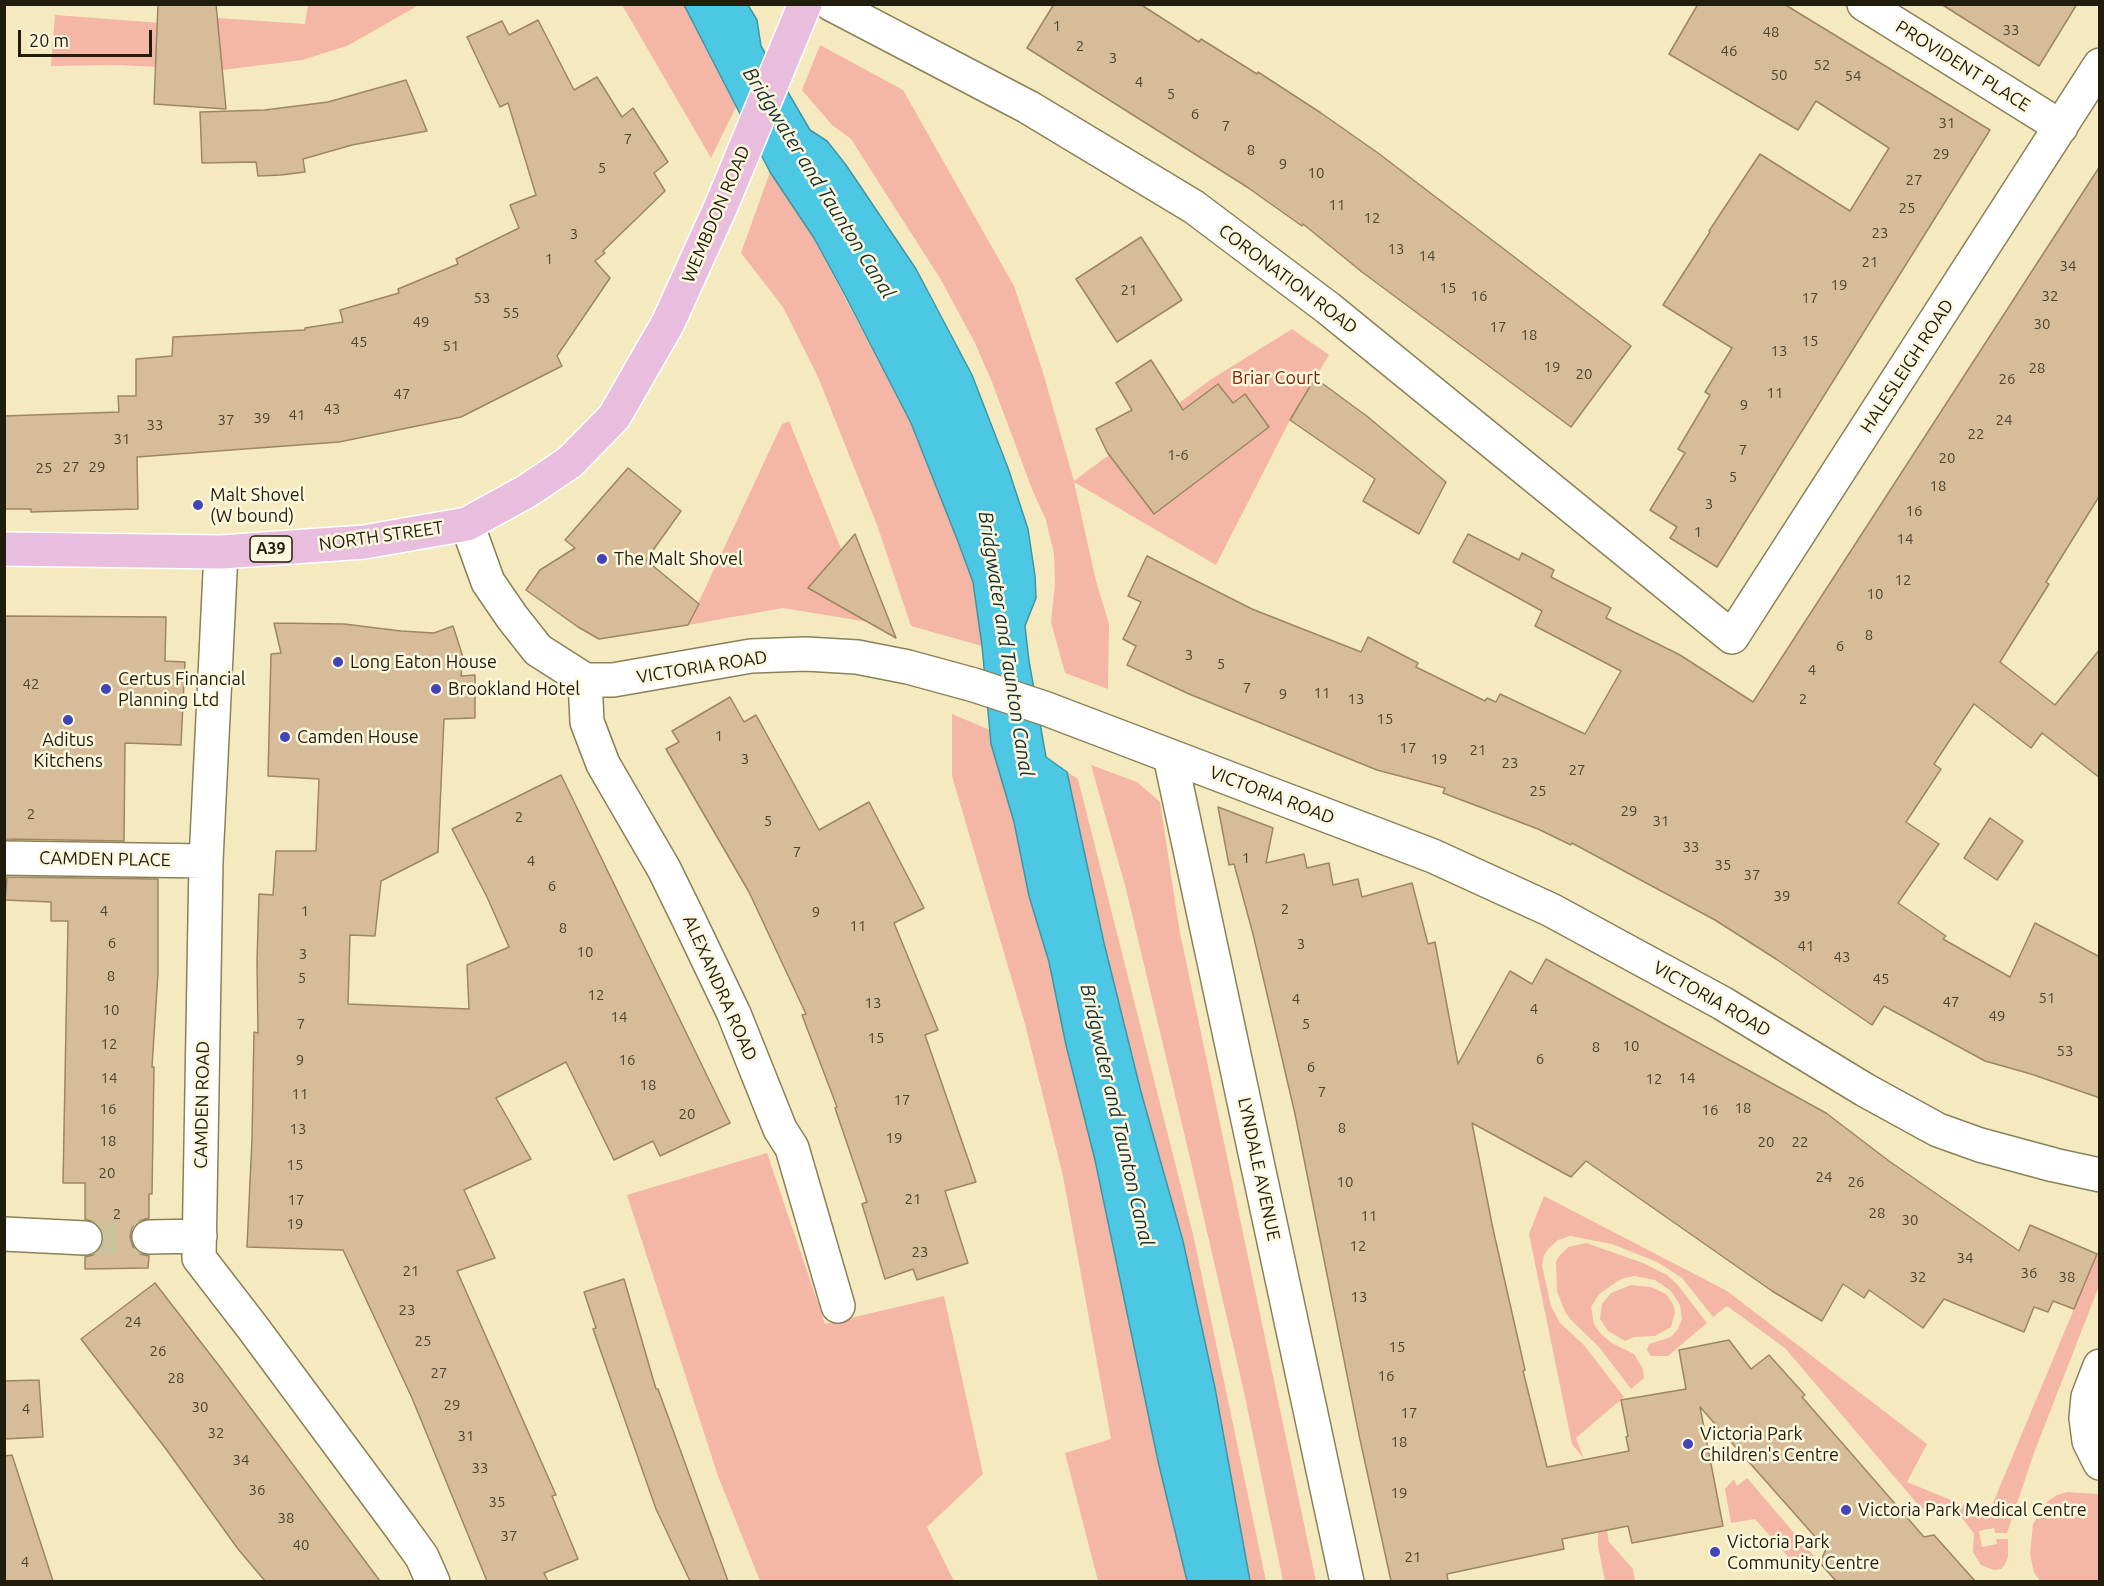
<!DOCTYPE html>
<style>
body{margin:0}
#map{position:relative;width:2104px;height:1586px;overflow:hidden;background:#f5eabf;font-family:Ubuntu,sans-serif}
canvas{display:block}
.frame{position:absolute;inset:0;border:6px solid #211d0d;pointer-events:none}
.scale{position:absolute;left:18px;top:30px;width:134px;height:27px;box-sizing:border-box;border:3px solid #211d0d;border-top:0;padding-left:8px;font-size:18px;line-height:21px;white-space:nowrap;color:#211d0d;-webkit-text-stroke:4px #fdf7dd;paint-order:stroke}
</style>
<div id="map">
<canvas width="2104" height="1586"></canvas>
<div class="frame"></div>
<div class="scale">20 m</div>
</div>
<script>
const context = document.querySelector('canvas').getContext('2d');
context.lineJoin = 'round';
function fillPath(path, color) { context.fillStyle = color; context.fill(path, 'evenodd'); }
const shape = rows => new Path2D(rows.map(r => 'M' + r).join(''));
function stroke(path, color, width, dash) { context.strokeStyle = color; context.lineWidth = width; context.lineCap = dash ? 'butt' : 'round'; context.setLineDash(dash || []); context.stroke(path); }
function drawText(font, color, halo, rows, align = 'center') {
  context.font = font + ' Ubuntu,sans-serif'; context.lineWidth = 5; context.setLineDash([]); context.textBaseline = 'middle'; context.strokeStyle = halo; context.fillStyle = color; for (const [text, x, y, turn = 0] of rows) {
    context.save(); context.translate(x, y); context.rotate((+turn || 0) * Math.PI / 180); context.textAlign = isNaN(turn) ? turn : align; if (halo) context.strokeText(text, 0, 0); context.fillText(text, 0, 0); context.restore();
  }
}
const green = shape([
 [308,5,419,5,347,46,302,60,222,70,116,65,51,66,55,15,202,26,218,18,305,24],
 [622,5,684,5,736,107,711,158],
 [820,45,903,90,1014,286,1042,369,1074,481,1210,380,1292,329,1329,355,1290,420,1216,565,1074,482,1096,581,1109,624,1108,689,1065,673,1051,622,1055,584,1054,554,1046,520,1032,489,992,382,974,341,941,280,851,139,832,125,802,90],
 [1218,384,1233,403,1245,395,1259,413,1256,437,1154,514,1115,461],
 [770,172,814,239,911,423,936,483,973,582,982,646,911,626,877,525,818,377,783,307,741,253],
 [789,421,855,583,834,572,822,572,816,578,815,587,868,622,783,608,688,625,782,424],
 [952,714,990,730,992,744,1014,822,1029,896,1049,962,1066,1045,1095,1160,1158,1461,1187,1581,1098,1581,1065,1453,1111,1439,1063,1176,1025,1024,952,776],
 [1091,765,1137,782,1160,802,1179,928,1316,1581,1283,1581,1244,1392,1190,1158,1126,889],
 [1067,772,1078,779,1193,1234,1266,1581,1250,1581,1215,1388,1183,1241,1141,1092,1104,943],
 [767,1153,825,1324,944,1296,983,1474,927,1527,954,1581,760,1581,718,1476,627,1195],
 [1544,1196,1727,1291,1927,1444,1907,1482,1988,1515,2099,1249,2099,1286,2034,1453,2007,1533,1995,1533,1994,1528,1979,1531,1982,1547,1997,1544,1996,1539,2008,1539,2008,1557,2004,1566,2001,1569,1994,1570,1981,1565,1973,1552,1974,1534,1962,1518,1952,1514,1934,1514,1920,1507,1785,1348,1727,1306,1713,1317,1682,1278,1657,1262,1612,1244,1570,1236,1558,1240,1549,1248,1544,1255,1542,1265,1551,1306,1560,1323,1583,1344,1624,1397,1576,1438,1584,1459,1572,1444,1529,1234],
 [1586,1243,1643,1263,1667,1275,1677,1284,1707,1323,1668,1356,1651,1356,1647,1350,1649,1344,1671,1337,1678,1329,1682,1319,1680,1305,1671,1291,1655,1280,1634,1276,1621,1279,1599,1294,1591,1307,1594,1324,1601,1334,1612,1343,1634,1354,1643,1369,1644,1378,1631,1389,1599,1347,1571,1320,1565,1312,1557,1291,1556,1262,1559,1256,1568,1247],
 [1631,1285,1651,1287,1666,1294,1673,1304,1675,1312,1671,1327,1655,1336,1634,1337,1625,1341,1608,1331,1600,1319,1602,1304,1611,1293],
 [1747,1478,1820,1563,1798,1568,1755,1519,1731,1523,1725,1489,1734,1479,1737,1486],
 [2067,1492,2099,1494,2099,1581,2040,1581,2034,1572,2030,1554,2033,1524,2048,1501,2057,1495],
 [1607,1531,1609,1542,1633,1569,1635,1581,1605,1581,1598,1546,1598,1533]
]);
const water = shape([
 [684,5,748,5,757,20,761,46,810,130,827,141,846,165,916,269,972,375,1008,468,1028,529,1035,576,1036,598,1025,626,1029,661,1046,757,1067,772,1104,943,1141,1092,1183,1241,1215,1388,1250,1581,1187,1581,1158,1461,1095,1160,1066,1045,1049,962,1029,896,1014,822,991,744,982,646,973,582,957,539,911,423,845,295,814,238,770,172,684,5]
]);
const building = shape([
 [158,4,216,4,226,109,154,104,158,4],
 [1054,4,1140,4,1199,42,1201,39,1257,74,1258,72,1321,113,1378,153,1631,346,1571,427,1362,272,1303,224,1302,226,1247,187,1027,48,1054,4],
 [1698,4,1784,4,1990,130,1717,567,1670,538,1677,527,1650,510,1685,453,1678,449,1710,395,1705,392,1732,348,1663,305,1710,232,1709,231,1760,154,1850,211,1889,148,1816,101,1798,130,1669,54,1698,4],
 [1941,4,2077,4,2039,66,1941,4],
 [538,20,574,90,597,77,622,117,633,108,668,162,654,173,665,191,603,251,605,253,595,261,610,278,557,356,562,366,461,417,339,442,137,457,138,509,31,512,31,509,4,509,4,416,119,412,118,396,136,396,136,359,172,356,173,337,305,330,305,328,343,322,340,310,399,293,398,289,458,264,456,259,519,228,510,205,536,195,508,103,500,107,467,37,502,21,509,35,538,20],
 [406,80,427,131,352,145,303,159,305,172,281,175,258,176,256,162,202,163,200,112,265,110,328,102,406,80],
 [2100,166,2100,495,2046,582,2049,584,2000,662,2055,705,2100,649,2100,778,2042,733,2031,748,1974,704,1934,764,1941,769,1906,822,1939,844,1898,903,1946,936,1943,939,2010,977,2035,923,2100,957,2100,1098,2031,1074,1985,1061,1884,1006,1872,1025,1776,959,1715,920,1572,843,1571,845,1538,829,1443,793,1445,788,1377,770,1189,694,1127,665,1136,646,1123,639,1141,602,1128,596,1147,556,1252,609,1361,652,1368,637,1418,663,1416,667,1485,701,1487,698,1496,702,1500,694,1585,734,1621,671,1535,626,1542,611,1453,562,1468,534,1519,560,1522,553,1554,570,1551,577,1611,608,1606,618,1680,655,1753,702,2100,166],
 [1141,237,1182,300,1117,342,1076,279,1141,237],
 [1151,360,1183,410,1218,384,1233,403,1245,394,1269,427,1154,514,1107,452,1096,429,1132,410,1116,383,1151,360],
 [1315,378,1368,417,1446,482,1419,534,1363,501,1375,479,1290,420,1315,378],
 [628,468,681,511,646,560,699,604,688,625,599,639,578,627,526,590,540,570,575,548,565,540,628,468],
 [855,534,896,638,808,588,855,534],
 [4,616,166,617,165,661,185,662,181,745,125,743,124,841,4,839,4,616],
 [274,623,344,624,401,631,434,633,453,626,463,657,461,676,475,675,475,718,444,719,438,852,381,881,375,936,350,935,348,1004,469,1009,467,965,509,947,487,897,452,829,561,775,730,1123,660,1156,653,1141,614,1160,566,1062,496,1098,531,1159,464,1190,495,1258,457,1271,556,1495,552,1496,578,1559,544,1573,548,1581,487,1581,412,1398,343,1250,247,1247,252,1139,254,1032,258,1033,257,961,259,894,273,895,276,851,316,851,319,779,268,776,271,654,281,653,274,623],
 [730,697,744,722,756,715,819,830,869,802,924,908,894,923,938,1030,925,1035,976,1182,945,1191,968,1263,917,1280,913,1269,885,1279,862,1204,867,1202,835,1108,837,1107,802,1015,806,1014,749,892,666,749,679,742,672,731,730,697],
 [1218,807,1273,828,1266,863,1304,854,1307,868,1329,863,1333,885,1358,879,1362,897,1412,883,1428,944,1435,942,1458,1064,1510,971,1532,984,1546,959,1826,1113,1889,1161,2019,1251,2030,1225,2097,1254,2074,1309,2053,1301,2048,1312,2034,1307,2024,1332,1944,1299,1923,1328,1869,1290,1864,1298,1843,1284,1822,1321,1772,1291,1586,1161,1571,1177,1472,1123,1493,1229,1525,1370,1523,1371,1547,1467,1629,1451,1626,1437,1628,1436,1621,1400,1686,1389,1679,1350,1729,1340,1751,1369,1769,1355,1805,1395,1802,1397,1924,1537,1934,1535,1975,1581,1836,1581,1820,1563,1826,1549,1700,1407,1723,1526,1632,1543,1628,1526,1562,1539,1564,1549,1447,1574,1448,1581,1391,1581,1359,1435,1295,1114,1253,934,1234,864,1229,865,1218,807],
 [1990,818,2023,841,1997,880,1964,858,1990,818],
 [7,877,158,879,158,973,152,1067,154,1067,152,1194,149,1194,149,1218,139,1221,132,1228,130,1237,133,1247,140,1254,149,1256,148,1268,85,1269,85,1257,93,1255,100,1249,104,1238,102,1230,96,1223,85,1219,85,1183,63,1183,68,921,51,921,51,902,5,900,7,877],
 [624,1279,656,1389,658,1389,728,1581,690,1581,656,1509,593,1329,596,1328,584,1292,624,1279],
 [155,1283,220,1367,380,1581,265,1581,238,1549,166,1449,81,1339,155,1283],
 [39,1380,43,1437,4,1439,4,1381,39,1380],
 [12,1455,53,1581,4,1581,4,1456,12,1455]
]);
const minorTunnel = shape([
 [85,1238,149,1237]
]);
const minor = shape([
 [831,4,1028,107,1194,207,1328,308,1732,637,2100,65],
 [1864,4,2061,127],
 [467,524,488,582,512,617,538,650,585,680,613,680,751,656,806,654,857,657,908,667,974,685,1044,708,1433,856,1551,910,1722,1003,1865,1090,1938,1130,1980,1145,2054,1165,2100,1175],
 [221,552,206,861,199,1258,253,1328,399,1525,422,1557,433,1582],
 [585,680,587,722,603,764,664,869,689,920,734,1014,780,1129,792,1148,838,1306],
 [1170,756,1347,1582],
 [4,858,206,861],
 [4,1234,85,1238],
 [149,1237,200,1236],
 [2100,1366,2088,1397,2086,1418,2089,1441,2100,1463]
]);
const major = shape([
 [4,549,221,552,364,542,467,524,527,491,570,462,614,417,668,323,722,204,805,4]
]);
const markers = [
 [198,505,6,"#4244b9"],
 [602,559,6,"#4244b9"],
 [338,662,6,"#4244b9"],
 [106,689,6,"#4244b9"],
 [436,689,6,"#4244b9"],
 [68,720,6,"#4244b9"],
 [285,737,6,"#4244b9"],
 [1688,1444,6,"#4244b9"],
 [1846,1510,6,"#4244b9"],
 [1715,1552,6,"#4244b9"]
];
const numberNames = [
 ["1",1057,26],
 ["33",2011,30],
 ["48",1771,32],
 ["2",1080,46],
 ["46",1729,51],
 ["3",1113,58],
 ["52",1822,65],
 ["50",1779,75],
 ["54",1853,76],
 ["4",1139,82],
 ["5",1171,94],
 ["6",1195,114],
 ["31",1947,123],
 ["7",1226,126],
 ["7",628,139],
 ["8",1251,150],
 ["29",1941,154],
 ["9",1283,164],
 ["5",602,168],
 ["10",1316,173],
 ["27",1914,180],
 ["11",1337,205],
 ["25",1907,208],
 ["12",1372,218],
 ["23",1880,233],
 ["3",574,234],
 ["13",1396,249],
 ["14",1427,256],
 ["1",549,259],
 ["21",1870,262],
 ["34",2068,266],
 ["19",1839,285],
 ["15",1448,288],
 ["21",1129,290],
 ["16",1479,296],
 ["32",2050,296],
 ["53",482,298],
 ["17",1810,298],
 ["55",511,313],
 ["49",421,322],
 ["30",2042,324],
 ["17",1498,327],
 ["18",1529,335],
 ["15",1810,341],
 ["45",359,342],
 ["51",451,346],
 ["13",1779,351],
 ["19",1552,367],
 ["28",2037,368],
 ["20",1584,374],
 ["26",2007,379],
 ["11",1775,393],
 ["47",402,394],
 ["9",1744,405],
 ["43",332,409],
 ["41",297,415],
 ["39",262,418],
 ["37",226,420],
 ["24",2004,420],
 ["33",155,425],
 ["22",1976,434],
 ["31",122,439],
 ["7",1743,450],
 ["1-6",1178,455],
 ["20",1947,458],
 ["27",71,467],
 ["29",97,467],
 ["25",44,468],
 ["5",1733,477],
 ["18",1938,486],
 ["3",1709,504],
 ["16",1914,511],
 ["1",1698,532],
 ["14",1905,539],
 ["12",1903,580],
 ["10",1875,594],
 ["8",1869,635],
 ["6",1840,646],
 ["3",1189,655],
 ["5",1221,664],
 ["4",1812,670],
 ["42",31,684],
 ["7",1247,688],
 ["11",1322,693],
 ["9",1283,694],
 ["13",1356,699],
 ["2",1803,699],
 ["15",1385,719],
 ["1",719,736],
 ["17",1408,748],
 ["21",1478,750],
 ["3",745,759],
 ["19",1439,759],
 ["23",1510,763],
 ["27",1577,770],
 ["25",1538,791],
 ["29",1629,811],
 ["2",31,814],
 ["2",519,817],
 ["5",768,821],
 ["31",1661,821],
 ["33",1691,847],
 ["7",797,852],
 ["1",1246,858],
 ["4",531,861],
 ["35",1723,865],
 ["37",1752,875],
 ["6",552,886],
 ["39",1782,896],
 ["2",1285,909],
 ["4",104,911],
 ["1",305,911],
 ["9",816,912],
 ["11",858,926],
 ["8",563,928],
 ["6",112,943],
 ["3",1301,944],
 ["41",1806,946],
 ["10",585,952],
 ["3",303,954],
 ["43",1842,957],
 ["8",111,976],
 ["5",302,978],
 ["45",1881,979],
 ["12",596,995],
 ["51",2047,998],
 ["4",1296,999],
 ["47",1951,1002],
 ["13",873,1003],
 ["4",1534,1009],
 ["10",111,1010],
 ["49",1997,1016],
 ["14",619,1017],
 ["7",301,1024],
 ["5",1306,1024],
 ["15",876,1038],
 ["12",109,1044],
 ["10",1631,1046],
 ["8",1596,1047],
 ["53",2065,1051],
 ["6",1540,1059],
 ["9",300,1060],
 ["16",627,1060],
 ["6",1311,1067],
 ["14",109,1078],
 ["14",1687,1078],
 ["12",1654,1079],
 ["18",648,1085],
 ["7",1322,1092],
 ["11",300,1094],
 ["17",902,1100],
 ["18",1743,1108],
 ["16",108,1109],
 ["16",1710,1110],
 ["20",687,1114],
 ["8",1342,1128],
 ["13",298,1129],
 ["19",894,1138],
 ["18",108,1141],
 ["20",1766,1142],
 ["22",1800,1142],
 ["15",295,1165],
 ["20",107,1173],
 ["24",1824,1177],
 ["10",1345,1182],
 ["26",1856,1182],
 ["21",913,1199],
 ["17",296,1200],
 ["28",1877,1213],
 ["2",117,1214],
 ["11",1369,1216],
 ["30",1910,1220],
 ["19",295,1224],
 ["12",1358,1246],
 ["23",920,1252],
 ["34",1965,1258],
 ["21",411,1271],
 ["36",2029,1273],
 ["32",1918,1277],
 ["38",2067,1277],
 ["13",1359,1297],
 ["23",407,1310],
 ["24",133,1322],
 ["25",423,1341],
 ["15",1397,1347],
 ["26",158,1351],
 ["27",439,1373],
 ["16",1386,1376],
 ["28",176,1378],
 ["29",452,1405],
 ["30",200,1407],
 ["4",26,1409],
 ["17",1409,1413],
 ["32",216,1433],
 ["31",466,1436],
 ["18",1399,1442],
 ["34",241,1460],
 ["33",480,1468],
 ["36",257,1490],
 ["19",1399,1493],
 ["35",497,1502],
 ["38",286,1518],
 ["37",509,1536],
 ["40",301,1545],
 ["21",1413,1557],
 ["4",25,1562]
];
const shields = [
 [271,549,42]
];
const shieldNames = [
 ["A39",271,549]
];
const streetNames = [
 ["PROVIDENT PLACE",1963,66,32],
 ["WEMBDON ROAD",716,214,-67],
 ["CORONATION ROAD",1288,279,37],
 ["HALESLEIGH ROAD",1907,366,-57],
 ["NORTH STREET",381,536,-8],
 ["VICTORIA ROAD",702,667,-9],
 ["VICTORIA ROAD",1272,795,21],
 ["CAMDEN PLACE",105,859,1],
 ["ALEXANDRA ROAD",720,988,66],
 ["VICTORIA ROAD",1712,999,30],
 ["CAMDEN ROAD",202,1105,-89],
 ["LYNDALE AVENUE",1259,1169,78]
];
const parkNames = [
 ["Briar Court",1276,378]
];
const poiNames = [
 ["Malt Shovel",210,495],
 ["(W bound)",210,516],
 ["The Malt Shovel",614,559],
 ["Long Eaton House",350,662],
 ["Certus Financial",118,679],
 ["Planning Ltd",118,700],
 ["Brookland Hotel",448,689],
 ["Camden House",297,737],
 ["Aditus",68,740,"center"],
 ["Kitchens",68,761,"center"],
 ["Victoria Park",1700,1434],
 ["Children's Centre",1700,1455],
 ["Victoria Park Medical Centre",1858,1510],
 ["Victoria Park",1727,1542],
 ["Community Centre",1727,1563]
];
const waterNames = [
 ["Bridgwater and Taunton Canal",819,183,58],
 ["Bridgwater and Taunton Canal",1006,644,81],
 ["Bridgwater and Taunton Canal",1117,1115,77]
];
fillPath(green, '#f4b6a5');
fillPath(water, '#4cc8e5');
stroke(water, '#3f95a4', 1.5);
fillPath(building, '#d6bc98');
stroke(building, '#9e8663', 1.5);
stroke(minorTunnel, '#cbc19b', 33, [33, 16]);
stroke(minor, '#8a8159', 36);
stroke(major, '#fff', 36);
stroke(minor, '#fff', 33);
stroke(major, '#e8bddd', 33);
for (const [x, y, r, color] of markers) { const dot = new Path2D(); dot.arc(x, y, r, 0, 2 * Math.PI); context.fillStyle = color; context.fill(dot); stroke(dot, '#fdf7dd', 2); }
drawText('15px', '#4e4530', null, numberNames);
for (const [x, y, w] of shields) { const box = new Path2D(); box.roundRect(x - w / 2, y - 13, w, 26, 4.5); context.fillStyle = '#fdf7dd'; context.fill(box); stroke(box, '#211d0d', 1.5); }
drawText('bold 16px', '#211d0d', null, shieldNames);
drawText('18px', '#211d0d', '#fdf7dd', streetNames);
drawText('18px', '#832000', '#fdf7dd', parkNames);
drawText('18px', '#211d0d', '#fdf7dd', poiNames, 'left');
drawText('italic 20px', '#152f36', '#fdf7dd', waterNames);
</script>
